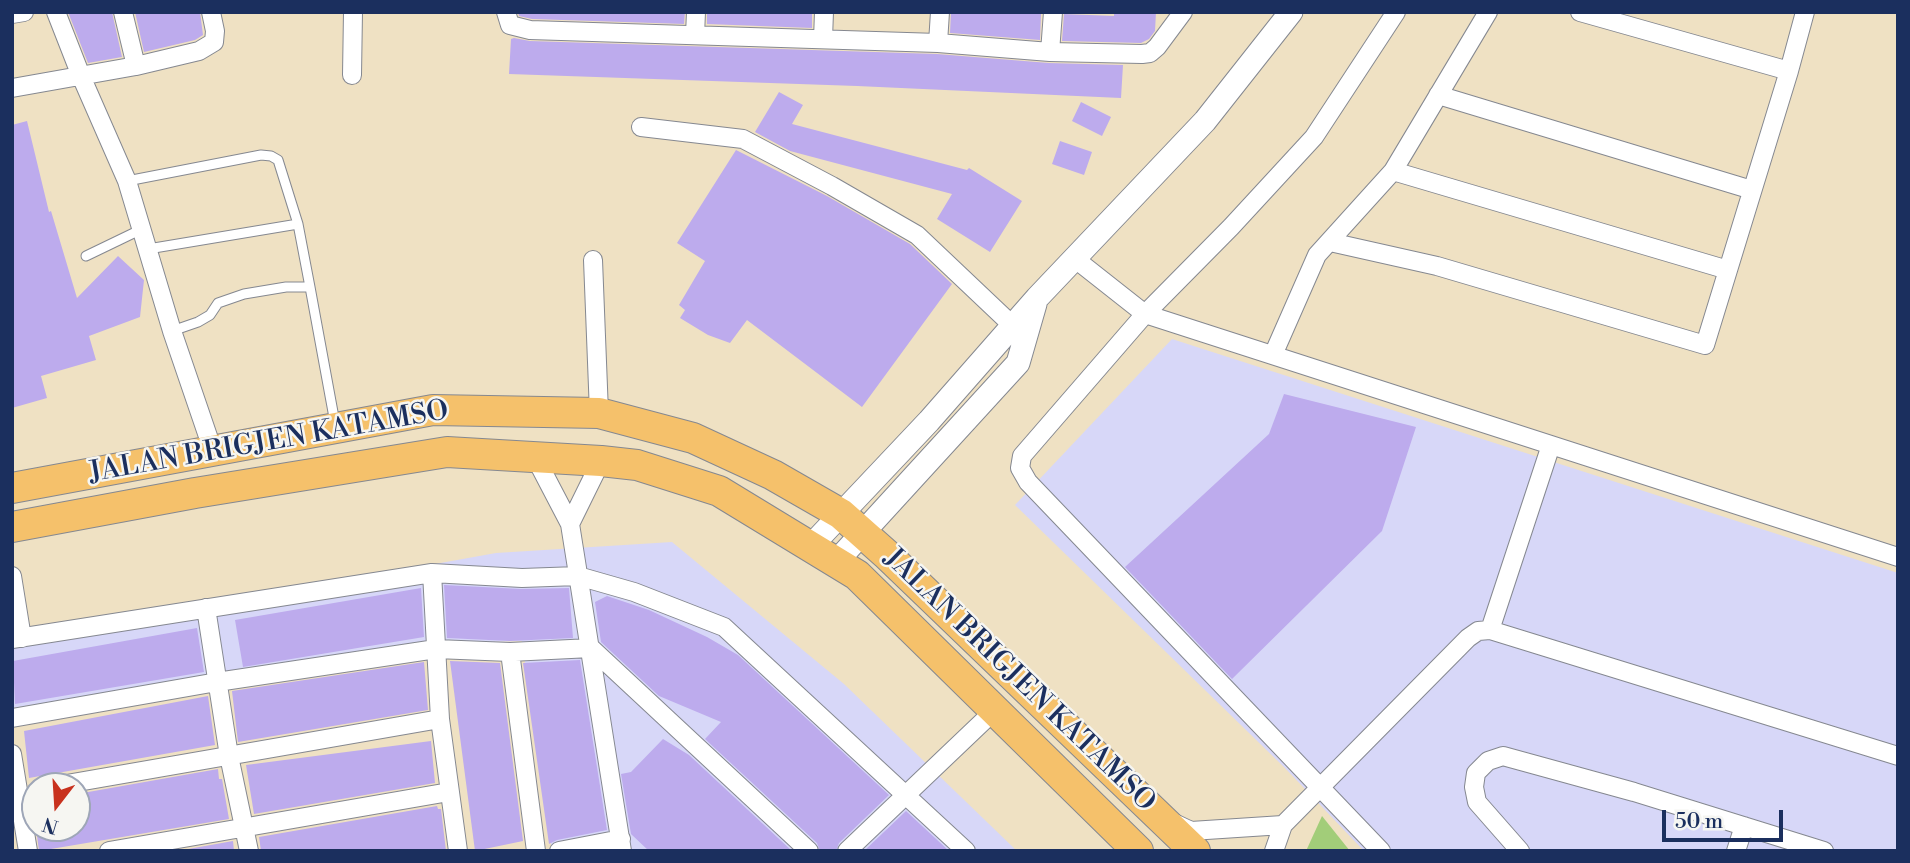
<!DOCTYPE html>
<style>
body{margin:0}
#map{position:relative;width:1910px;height:863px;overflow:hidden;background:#efe1c3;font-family:"Libre Bodoni",serif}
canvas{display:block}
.frame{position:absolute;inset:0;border:14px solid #1b2f5e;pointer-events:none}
.north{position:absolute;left:21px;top:772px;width:70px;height:70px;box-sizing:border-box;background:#f6f6f2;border:2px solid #9ea6b7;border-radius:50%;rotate:197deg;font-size:19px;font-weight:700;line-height:28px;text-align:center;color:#1b2f5e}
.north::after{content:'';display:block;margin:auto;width:24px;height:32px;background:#c8321e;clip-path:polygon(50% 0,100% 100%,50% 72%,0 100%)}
.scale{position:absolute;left:1662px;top:810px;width:121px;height:32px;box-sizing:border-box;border:4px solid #1b2f5e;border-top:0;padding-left:9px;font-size:21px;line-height:24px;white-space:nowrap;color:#1b2f5e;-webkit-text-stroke:5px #f6f6f2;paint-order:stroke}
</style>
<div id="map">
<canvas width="1910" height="863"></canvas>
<div class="frame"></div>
<div class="north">N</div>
<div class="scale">50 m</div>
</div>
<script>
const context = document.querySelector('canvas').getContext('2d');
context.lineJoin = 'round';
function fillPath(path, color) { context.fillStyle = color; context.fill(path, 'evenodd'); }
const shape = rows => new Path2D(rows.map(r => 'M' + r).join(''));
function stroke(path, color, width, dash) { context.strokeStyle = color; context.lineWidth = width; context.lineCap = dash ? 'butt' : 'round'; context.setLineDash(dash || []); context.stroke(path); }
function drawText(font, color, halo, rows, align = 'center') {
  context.font = font + ' "Libre Bodoni",serif'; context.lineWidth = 5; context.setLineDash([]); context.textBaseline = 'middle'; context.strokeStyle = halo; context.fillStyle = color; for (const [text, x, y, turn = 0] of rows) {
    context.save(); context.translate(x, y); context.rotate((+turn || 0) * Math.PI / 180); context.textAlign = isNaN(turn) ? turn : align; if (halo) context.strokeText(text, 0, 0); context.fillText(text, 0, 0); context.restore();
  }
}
const built = shape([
 [1172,339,1898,573,1898,851,1364,851,1285,768,1015,505],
 [672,542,844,684,1017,851,552,851,522,641,419,644,12,708,12,640,496,553]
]);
const green = shape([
 [1322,816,1350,851,1306,851]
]);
const building = shape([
 [68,12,112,12,122,57,88,63],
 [135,12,200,12,203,35,195,40,144,52],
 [518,12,685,12,684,24,532,19,519,16],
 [707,12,812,12,812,28,707,24],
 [951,12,1041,14,1040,40,950,33],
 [1114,12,1156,12,1155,31,1149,39,1141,43,1062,41,1064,14,1114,16],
 [514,38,530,41,937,54,1049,63,1123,65,1121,98,857,86,509,74,511,39],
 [779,92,803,105,792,124,967,170,969,168,1022,201,990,252,937,219,952,194,790,151,755,132],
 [1081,102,1111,117,1102,136,1072,121],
 [27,121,49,212,51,211,77,298,118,256,144,280,140,317,89,336,96,360,41,376,47,398,12,408,12,125],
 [1060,141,1092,152,1084,175,1052,164],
 [736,150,827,196,910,244,952,284,862,407,747,320,730,343,708,335,680,318,685,310,679,305,705,261,677,243],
 [1284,394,1416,427,1382,531,1232,679,1125,567,1269,434],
 [444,585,521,589,569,588,573,638,510,641,447,638],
 [421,588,424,637,243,667,235,620],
 [607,596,649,610,707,637,738,655,889,795,839,843,836,851,820,851,817,843,705,739,721,722,659,696,601,642,595,602],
 [197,628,204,672,15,704,13,661],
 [580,660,607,830,557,840,549,844,523,663],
 [450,661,500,663,523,841,475,851],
 [424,662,428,710,238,742,232,691],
 [208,696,215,745,29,778,24,731],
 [663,739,689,755,792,851,649,851,631,834,621,774,631,772],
 [431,741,435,783,254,814,246,765],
 [218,769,219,779,222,779,229,819,39,851,36,828,77,828,77,794],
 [437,806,438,809,441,809,446,851,261,851,259,837],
 [906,811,949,851,864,851],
 [233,841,234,851,177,851]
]);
const service = shape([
 [127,181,261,155,271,156,278,160,298,224,310,287,286,287,244,294,218,303,210,315,198,322,172,331],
 [148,249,298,224],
 [86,256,142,229],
 [310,287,335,423]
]);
const minor = shape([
 [56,12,81,76,127,181,172,331,213,451],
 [123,12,136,66],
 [506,12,510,25,530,30,938,43,1050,52,1142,54,1150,53,1157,47,1183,12],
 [12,14,24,12],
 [695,35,696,12],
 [823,39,824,12],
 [938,43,940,12],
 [1050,52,1053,12],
 [1789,71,1805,12],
 [352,75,353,12],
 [12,88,136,66,199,51,214,42,215,31,211,12],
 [1438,95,1752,190],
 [641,127,743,139,832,186,917,235,1012,325],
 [1393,171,1728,270],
 [1330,242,1437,266,1705,345,1789,71,1580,12],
 [1074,258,1145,314,1551,445,1490,630],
 [593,260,599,413],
 [1273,355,1317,255,1393,171,1488,12],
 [1551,445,1898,557],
 [535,457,570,524,622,851],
 [570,524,601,461],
 [432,573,440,719,458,851],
 [12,576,22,638],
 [206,608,229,756,249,851],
 [12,639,432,573,522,578,578,576,634,592,724,627,966,851],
 [510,652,536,851],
 [12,718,217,682,436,649,510,652,591,648,809,851],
 [12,754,28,851],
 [55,786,440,719],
 [1174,823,1191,831,1283,825,1274,851],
 [1283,825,1468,638,1478,631,1490,630,1898,756],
 [109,851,449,792],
 [559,851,621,839],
 [847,851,994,711],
 [1381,851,1028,482,1020,468,1022,456,1145,314,1231,227,1314,137,1396,12],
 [1520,851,1477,802,1474,787,1476,773,1488,761,1503,756,1634,792,1824,851],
 [1736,851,1744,826]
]);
const tertiary = shape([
 [811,546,929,421,1037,298,1205,121,1291,12],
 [836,562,1018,363,1035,304]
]);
const trunk = shape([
 [12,488,433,410,599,413,693,438,773,475,841,514,886,554,1195,851],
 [12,527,195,493,447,452,601,461,637,465,719,491,857,575,1138,851]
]);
const streetNames = [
 ["JALAN BRIGJEN KATAMSO",269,443,-10],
 ["JALAN BRIGJEN KATAMSO",1019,681,44]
];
fillPath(built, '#d7d7f8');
fillPath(green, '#a2cd79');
fillPath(building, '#bdabed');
stroke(service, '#858890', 11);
stroke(minor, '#858890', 20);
stroke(tertiary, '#858890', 25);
stroke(trunk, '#858890', 32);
stroke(service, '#fff', 9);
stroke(minor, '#fff', 18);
stroke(tertiary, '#fff', 23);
stroke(trunk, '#f5c16b', 30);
drawText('28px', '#1b2f5e', '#f6f6f2', streetNames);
</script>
